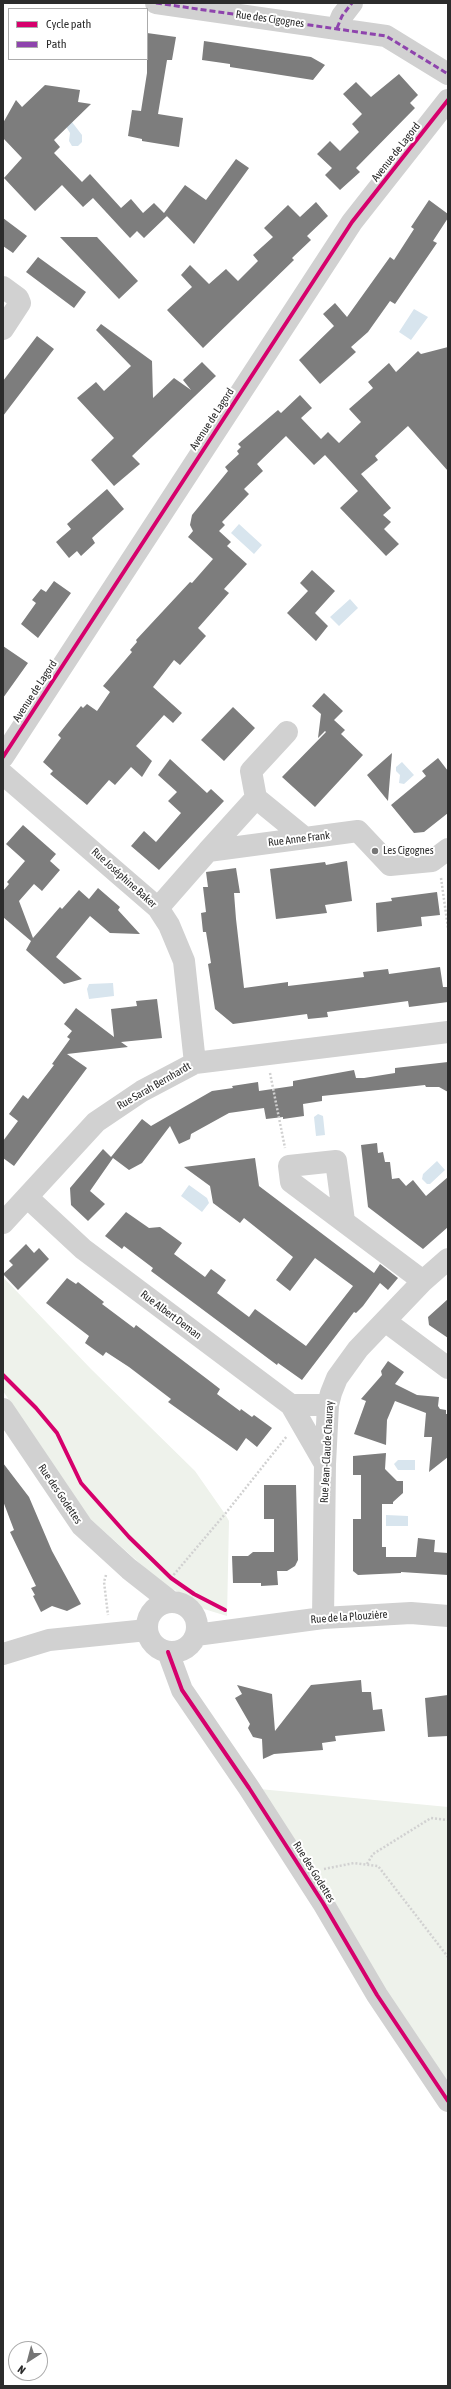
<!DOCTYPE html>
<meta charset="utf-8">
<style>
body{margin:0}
#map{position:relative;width:451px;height:2389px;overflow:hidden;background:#fff;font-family:"Asap Condensed",sans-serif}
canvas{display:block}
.frame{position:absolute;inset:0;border:4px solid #2c2c2c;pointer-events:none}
.legend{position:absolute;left:8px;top:8px;width:140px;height:52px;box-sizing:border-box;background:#fff;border:1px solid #ababab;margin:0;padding:5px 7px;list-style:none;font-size:12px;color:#2c2c2c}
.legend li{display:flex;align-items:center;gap:8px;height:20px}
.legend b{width:20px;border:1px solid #ababab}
.north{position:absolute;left:8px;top:2341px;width:40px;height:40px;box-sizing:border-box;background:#fff;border:1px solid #ababab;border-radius:50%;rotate:216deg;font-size:11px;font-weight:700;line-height:16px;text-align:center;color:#2c2c2c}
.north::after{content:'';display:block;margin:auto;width:14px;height:18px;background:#767676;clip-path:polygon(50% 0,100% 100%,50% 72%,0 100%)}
</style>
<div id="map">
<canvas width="451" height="2389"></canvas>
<div class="frame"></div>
<ul class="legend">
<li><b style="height:5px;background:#d6006c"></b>Cycle path</li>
<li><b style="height:5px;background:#8e44ad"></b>Path</li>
</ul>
<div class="north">N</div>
</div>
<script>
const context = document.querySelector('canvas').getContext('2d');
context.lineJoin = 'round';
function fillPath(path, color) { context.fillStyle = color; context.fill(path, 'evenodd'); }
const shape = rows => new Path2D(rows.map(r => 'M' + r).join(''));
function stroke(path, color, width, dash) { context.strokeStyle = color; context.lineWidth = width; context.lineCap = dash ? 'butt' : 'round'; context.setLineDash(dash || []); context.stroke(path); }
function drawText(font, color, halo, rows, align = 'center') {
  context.font = font + ' "Asap Condensed",sans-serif'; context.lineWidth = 4; context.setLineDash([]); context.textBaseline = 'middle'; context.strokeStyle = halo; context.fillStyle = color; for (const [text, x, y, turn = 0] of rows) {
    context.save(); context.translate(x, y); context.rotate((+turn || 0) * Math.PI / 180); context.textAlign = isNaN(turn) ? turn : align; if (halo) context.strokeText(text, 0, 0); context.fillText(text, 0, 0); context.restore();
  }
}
const green = shape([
 [3,1277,91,1369,195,1471,225,1514,229,1521,227,1616,204,1609,188,1596,165,1586,87,1516,3,1391],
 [249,1788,448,1807,448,2105]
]);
const water = shape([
 [65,113,82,135,82,142,78,146,72,146,69,141,70,133,65,125],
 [414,309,428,317,411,340,399,332],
 [239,524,262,545,254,554,231,533],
 [350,599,358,608,339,626,330,617],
 [402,762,414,775,404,784,399,783,400,775,396,771,396,767],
 [113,983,114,996,89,999,87,989,89,984],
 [318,1114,323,1116,325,1135,316,1136,314,1117],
 [437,1161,445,1170,430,1184,427,1184,422,1179,423,1174],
 [189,1185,207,1198,209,1203,202,1212,181,1196],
 [398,1460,415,1460,415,1470,398,1470,394,1464],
 [386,1515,408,1516,408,1526,386,1526]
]);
const building = shape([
 [147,33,176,37,172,60,167,60,158,114,183,118,179,147,142,141,142,139,128,136,132,110,141,111,147,73],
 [204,41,311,57,325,65,313,80,230,67,230,64,202,60],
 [399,74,418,95,410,103,415,108,356,168,360,172,340,190,325,175,332,168,317,154,330,141,340,151,359,132,352,124,362,114,343,94,356,82,371,97],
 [45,85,80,90,78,102,91,104,54,140,60,147,54,153,82,182,90,174,121,208,131,199,143,213,154,203,167,216,144,238,137,231,130,238,93,198,83,207,62,185,35,211,4,178,22,158,3,138,3,123,16,100,22,107],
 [236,159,249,168,194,244,164,213,185,185,206,200],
 [429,200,448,214,448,218,433,241,437,243,395,304,390,301,368,332,351,347,356,352,320,384,299,360,334,326,323,314,335,303,347,317,390,257,394,260,414,229,411,227],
 [316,202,328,216,307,236,311,240,292,258,294,260,203,348,167,310,192,287,181,275,190,265,209,284,226,269,238,281,258,261,253,255,273,237,264,228,288,205,300,217],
 [3,218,27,236,13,253,3,246],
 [60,237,97,237,138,281,119,299],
 [38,257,86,292,74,308,26,272],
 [101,324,152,361,153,398,174,378,191,390,183,380,202,362,216,376,132,456,140,464,114,486,91,460,114,438,77,398,96,382,104,391,131,366,96,330],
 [37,336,54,349,3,416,3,381],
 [448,347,448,471,408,426,375,456,378,460,361,474,391,508,383,515,391,522,384,529,399,544,386,556,340,508,358,491,325,455,314,465,286,436,257,464,263,471,244,489,249,494,222,522,225,525,219,531,231,542,227,546,247,564,224,589,229,593,198,628,206,636,180,665,174,660,153,687,182,713,173,723,164,715,136,746,152,761,142,777,131,767,115,785,109,780,87,805,50,774,53,771,43,762,61,738,58,735,81,706,83,708,87,704,97,711,110,692,103,686,132,652,130,650,137,642,136,640,190,582,192,583,213,559,188,537,193,531,190,525,192,515,228,471,225,467,239,454,237,451,241,447,238,444,278,410,281,413,300,395,312,408,301,418,321,439,328,432,339,443,361,422,349,409,373,388,368,382,389,363,396,372,418,351,421,354],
 [107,489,124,509,92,538,95,543,81,556,77,551,69,558,56,542,71,529,67,524],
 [312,570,335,591,315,613,328,626,316,641,287,613,308,591,300,583],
 [54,581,71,593,38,638,21,624,36,603,32,600,41,589,46,592],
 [3,646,28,663,3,698],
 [324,693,343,711,334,720,345,730,341,734,363,755,315,807,282,777,326,732,325,731,318,738,321,714,312,706],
 [233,707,255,728,224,761,201,740],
 [392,753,388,801,367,775],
 [438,758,448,771,448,813,424,832,414,833,391,805,426,776,422,771],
 [170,759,207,793,211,789,224,801,159,870,131,846,144,831,156,842,181,813,168,801,177,792,158,775],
 [23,825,56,854,50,861,60,870,42,891,34,884,19,901,33,938,60,907,62,909,79,890,89,899,98,888,120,907,118,910,140,934,110,933,90,916,56,957,82,979,64,984,26,950,31,941,3,917,3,891,9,884,7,882,25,861,6,844],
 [347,861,352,901,325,905,327,913,276,919,270,869,325,862,326,865],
 [236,868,240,893,234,893,236,919,244,988,288,982,288,986,364,977,363,972,388,969,389,974,440,967,443,987,448,987,448,1002,409,1007,408,1001,327,1012,328,1017,308,1019,307,1014,233,1024,215,1009,208,964,211,963,206,932,203,932,201,913,206,912,203,887,208,887,206,872],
 [437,892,440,915,421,917,422,926,377,932,376,903,392,901,391,898],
 [157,999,162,1038,121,1042,128,1047,67,1054,87,1068,14,1166,3,1158,3,1141,18,1121,9,1114,23,1095,28,1099,54,1065,52,1064,70,1039,67,1037,72,1031,64,1024,76,1008,114,1037,111,1009,137,1006,136,1001],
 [448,1062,448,1092,439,1087,426,1087,425,1085,322,1096,322,1101,303,1104,304,1116,283,1119,283,1117,266,1119,264,1108,229,1113,191,1134,190,1139,179,1144,170,1126,142,1163,129,1170,113,1158,90,1191,105,1204,88,1221,71,1205,70,1188,103,1149,111,1157,142,1119,151,1126,212,1091,233,1088,232,1086,258,1082,259,1091,293,1086,293,1081,354,1070,356,1078,364,1078,395,1073,395,1068],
 [377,1143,378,1153,383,1152,385,1162,390,1162,392,1179,399,1178,406,1186,413,1180,426,1196,448,1177,448,1227,423,1249,368,1207,361,1145],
 [255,1158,259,1186,374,1273,380,1264,398,1278,388,1290,380,1283,363,1306,356,1313,354,1312,302,1380,278,1363,277,1365,151,1271,153,1268,124,1246,122,1249,105,1236,126,1212,149,1228,160,1227,182,1243,174,1254,205,1277,211,1269,226,1280,217,1293,249,1317,255,1309,306,1346,353,1286,315,1258,290,1291,276,1280,293,1257,244,1218,240,1223,213,1203,210,1186,184,1167],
 [26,1244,34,1253,39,1248,49,1259,18,1290,3,1274,13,1265,9,1261],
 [67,1278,76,1284,78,1282,104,1302,102,1304,134,1328,136,1325,211,1382,220,1389,217,1394,240,1411,241,1409,252,1417,254,1415,272,1428,257,1447,246,1438,237,1451,168,1402,171,1399,129,1367,106,1352,103,1356,85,1343,89,1336,46,1303],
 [448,1299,448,1338,429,1325,428,1317],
 [388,1361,404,1372,395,1384,417,1395,439,1397,438,1406,440,1409,446,1410,446,1414,448,1414,448,1457,429,1472,432,1437,424,1437,426,1413,395,1401,387,1420,386,1445,354,1434,366,1401,361,1399,382,1375,381,1371],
 [386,1453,385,1469,397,1481,403,1481,403,1493,393,1502,393,1504,382,1504,382,1547,386,1547,386,1557,416,1557,418,1538,435,1540,434,1552,448,1553,448,1575,401,1572,401,1573,358,1575,353,1571,353,1519,361,1519,361,1475,353,1475,353,1456],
 [3,1463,29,1497,52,1551,81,1604,67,1611,52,1606,41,1612,33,1596,35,1595,31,1588,36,1586,10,1532,14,1530,3,1501],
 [264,1485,296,1485,298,1560,295,1566,287,1571,277,1571,278,1585,261,1586,261,1583,233,1583,232,1556,248,1556,253,1552,274,1552,274,1519,264,1519],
 [361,1680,362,1692,371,1692,373,1710,382,1709,385,1731,335,1736,336,1741,322,1743,323,1750,274,1754,263,1759,262,1739,253,1737,248,1728,250,1724,235,1698,242,1694,237,1685,272,1694,275,1731,311,1685],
 [448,1695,448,1736,428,1737,425,1698]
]);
const path = shape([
 [441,878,448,928],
 [270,1073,285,1148],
 [106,1575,104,1582,108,1615],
 [171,1578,225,1514,287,1436],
 [367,1864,373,1854,431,1818,448,1820],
 [324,1869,354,1863,378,1866,448,1957]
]);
const minor = shape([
 [156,3,386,36,448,74],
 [337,28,342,16,352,3],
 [3,287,18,298,20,303,3,329],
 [3,757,352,222,448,100],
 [3,774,158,908,169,925,184,961,195,1063],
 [256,798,305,838],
 [208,851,256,798,251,771,287,732],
 [158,908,208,851,358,831,390,865,432,861,448,849],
 [27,1197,83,1249,291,1405,328,1405],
 [344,1221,336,1161,289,1166,291,1182,423,1281],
 [3,1223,96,1122,142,1091,195,1063,448,1032],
 [385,1321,448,1368],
 [291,1405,325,1464],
 [3,1409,82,1526,129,1569,171,1602],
 '147 1627a25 25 0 1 1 50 0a25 25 0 1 1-50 0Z',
 [323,1618,325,1464,328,1405,331,1393,337,1378,358,1349,423,1281,448,1259],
 [196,1635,323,1618,411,1613,448,1616],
 [168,1652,182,1690,249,1788,323,1903,377,1995,448,2101],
 [3,1654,49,1640,147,1630]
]);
const quiet = shape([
 [156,3,386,36,448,74],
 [337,28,342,16,352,3]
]);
const cycleway = shape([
 [3,757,352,222,448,100],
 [3,1375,36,1408,57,1433,81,1483,129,1537,171,1578,194,1594,225,1610],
 [168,1652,182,1690,249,1788,323,1903,377,1995,448,2101]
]);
const markers = [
 [375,851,4,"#767676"]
];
const streetNames = [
 ["Rue des Cigognes",270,19,8],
 ["Avenue de Lagord",396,152,-52],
 ["Avenue de Lagord",212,419,-57],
 ["Avenue de Lagord",35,691,-57],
 ["Rue Anne Frank",299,839,-7],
 ["Rue Joséphine Baker",124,878,42],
 ["Rue Sarah Bernhardt",154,1086,-30],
 ["Rue Albert Deman",171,1315,37],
 ["Rue Jean-Claude Chauray",327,1452,-87],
 ["Rue des Godettes",60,1494,56],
 ["Rue de la Plouzière",349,1617,-4],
 ["Rue des Godettes",314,1872,58]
];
const poiNames = [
 ["Les Cigognes",383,851]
];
fillPath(green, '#eef2eb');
fillPath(water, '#d8e5ee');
fillPath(building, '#7d7d7d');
stroke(path, '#d1d1d1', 2.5, [2, 2]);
stroke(minor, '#d1d1d1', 22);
stroke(quiet, '#8e44ad', 3, [6, 3]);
stroke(cycleway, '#d6006c', 4);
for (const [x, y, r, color] of markers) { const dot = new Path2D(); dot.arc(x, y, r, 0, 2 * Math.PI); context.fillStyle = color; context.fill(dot); stroke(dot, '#fff', 1.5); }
drawText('11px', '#2c2c2c', '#fff', streetNames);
drawText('11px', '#2c2c2c', '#fff', poiNames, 'left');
</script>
